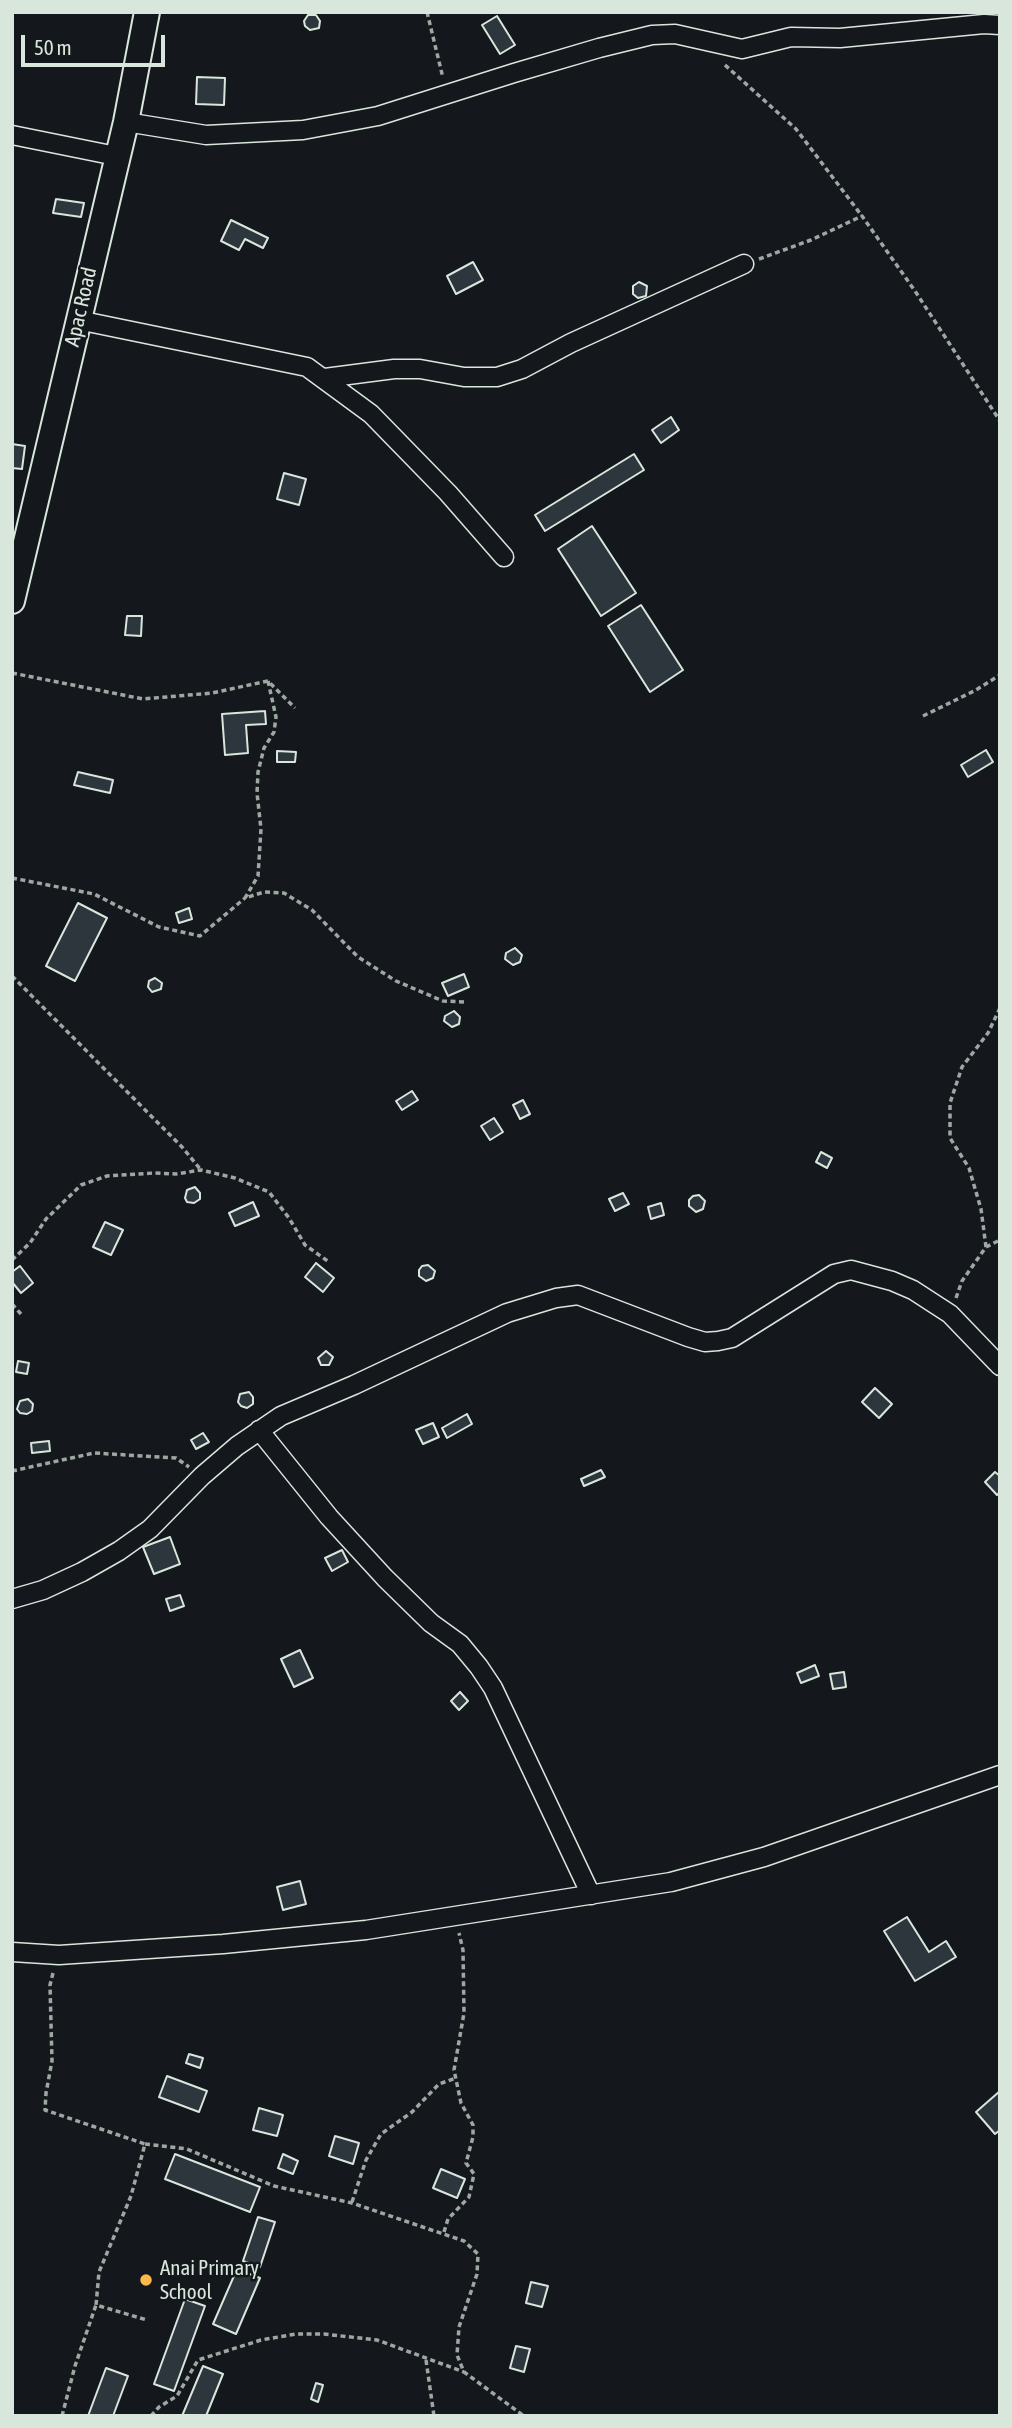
<!DOCTYPE html>
<style>
body{margin:0}
#map{position:relative;width:1012px;height:2428px;overflow:hidden;background:#14181c;font-family:"Asap Condensed",sans-serif}
canvas{display:block}
.frame{position:absolute;inset:0;border:14px solid #d8e6dc;pointer-events:none}
.scale{position:absolute;left:21px;top:35px;width:144px;height:32px;box-sizing:border-box;border:4px solid #d8e6dc;border-top:0;padding-left:9px;font-size:21px;line-height:24px;white-space:nowrap;color:#d8e6dc;-webkit-text-stroke:5px #14181c;paint-order:stroke}
</style>
<div id="map">
<canvas width="1012" height="2428"></canvas>
<div class="frame"></div>
<div class="scale">50 m</div>
</div>
<script>
const context = document.querySelector('canvas').getContext('2d');
context.lineJoin = 'round';
function fillPath(path, color) { context.fillStyle = color; context.fill(path, 'evenodd'); }
const shape = rows => new Path2D(rows.map(r => 'M' + r).join(''));
function stroke(path, color, width, dash) { context.strokeStyle = color; context.lineWidth = width; context.lineCap = dash ? 'butt' : 'round'; context.setLineDash(dash || []); context.stroke(path); }
function drawText(font, color, halo, rows, align = 'center') {
  context.font = font + ' "Asap Condensed",sans-serif'; context.lineWidth = 5; context.setLineDash([]); context.textBaseline = 'middle'; context.strokeStyle = halo; context.fillStyle = color; for (const [text, x, y, turn = 0] of rows) {
    context.save(); context.translate(x, y); context.rotate((+turn || 0) * Math.PI / 180); context.textAlign = isNaN(turn) ? turn : align; if (halo) context.strokeText(text, 0, 0); context.fillText(text, 0, 0); context.restore();
  }
}
const building = shape([
 [308,15,316,15,320,21,319,28,310,30,305,26,304,21,308,15],
 [497,16,515,45,500,54,482,25,497,16],
 [197,77,225,78,224,105,196,104,197,77],
 [56,199,84,203,81,217,53,213,56,199],
 [231,220,268,238,263,248,245,239,239,250,221,241,231,220],
 [473,262,483,280,456,294,447,276,473,262],
 [639,282,647,286,646,296,638,298,633,294,633,286,639,282],
 [671,417,679,430,661,443,652,430,671,417],
 [12,444,25,446,22,469,12,468,12,444],
 [634,454,644,470,545,531,535,515,634,454],
 [284,473,306,479,299,505,277,499,284,473],
 [592,526,636,593,601,616,558,549,592,526],
 [641,605,683,670,650,692,608,626,641,605],
 [127,616,142,616,141,636,125,635,127,616],
 [265,711,266,724,246,725,248,753,225,755,222,714,265,711],
 [986,750,993,762,968,777,961,765,986,750],
 [277,751,296,752,295,762,277,762,277,751],
 [78,772,113,780,110,793,74,785,78,772],
 [78,903,107,918,75,981,46,966,78,903],
 [189,908,192,919,179,923,176,913,189,908],
 [515,948,522,955,520,962,513,965,505,959,506,953,515,948],
 [464,974,469,987,448,996,442,983,464,974],
 [155,978,162,983,161,989,152,992,148,987,149,981,155,978],
 [454,1011,460,1017,459,1024,452,1027,444,1021,445,1016,454,1011],
 [412,1091,418,1100,402,1110,396,1101,412,1091],
 [523,1100,530,1114,520,1119,513,1105,523,1100],
 [494,1118,503,1132,490,1140,481,1126,494,1118],
 [821,1152,832,1158,827,1168,816,1162,821,1152],
 [195,1187,200,1193,200,1199,194,1203,187,1202,185,1198,187,1190,195,1187],
 [623,1193,629,1204,615,1211,609,1199,623,1193],
 [699,1195,705,1201,703,1209,696,1212,689,1206,689,1200,693,1196,699,1195],
 [253,1202,259,1216,235,1226,229,1213,253,1202],
 [661,1203,664,1215,651,1219,648,1207,661,1203],
 [105,1222,123,1230,111,1255,93,1247,105,1222],
 [316,1263,334,1278,323,1292,305,1277,316,1263],
 [428,1265,435,1271,433,1278,426,1281,419,1276,419,1270,422,1266,428,1265],
 [20,1266,33,1283,21,1293,12,1282,12,1272,20,1266],
 [326,1351,333,1357,329,1365,321,1365,318,1358,326,1351],
 [18,1361,29,1363,27,1374,16,1372,18,1361],
 [875,1388,892,1404,879,1418,862,1402,875,1388],
 [249,1392,253,1397,253,1404,247,1408,241,1406,238,1402,240,1394,249,1392],
 [28,1399,33,1404,32,1411,27,1414,20,1413,17,1409,20,1401,28,1399],
 [467,1414,472,1424,447,1438,442,1428,467,1414],
 [433,1423,439,1437,423,1444,416,1430,433,1423],
 [203,1433,209,1442,196,1449,191,1440,203,1433],
 [49,1441,50,1451,32,1453,31,1443,49,1441],
 [601,1470,605,1477,584,1486,581,1479,601,1470],
 [995,1472,1000,1476,1000,1492,997,1495,985,1482,995,1472],
 [170,1537,180,1564,154,1574,143,1547,170,1537],
 [342,1550,348,1562,332,1571,325,1558,342,1550],
 [180,1595,184,1606,170,1611,166,1599,180,1595],
 [300,1650,313,1678,294,1687,281,1659,300,1650],
 [815,1665,819,1676,801,1683,797,1673,815,1665],
 [844,1672,846,1687,833,1689,830,1674,844,1672],
 [460,1692,468,1701,459,1710,451,1701,460,1692],
 [300,1881,306,1904,283,1910,277,1887,300,1881],
 [907,1917,929,1952,946,1941,956,1957,915,1981,884,1931,907,1917],
 [189,2054,203,2058,200,2068,186,2063,189,2054],
 [167,2076,207,2091,199,2112,159,2097,167,2076],
 [1000,2091,1000,2130,995,2134,976,2112,1000,2091],
 [259,2108,283,2115,277,2136,253,2130,259,2108],
 [335,2136,359,2143,353,2164,329,2156,335,2136],
 [175,2154,260,2187,250,2212,165,2179,175,2154],
 [283,2154,298,2161,293,2174,278,2168,283,2154],
 [441,2169,465,2179,457,2198,433,2188,441,2169],
 [258,2217,275,2222,260,2267,243,2261,258,2217],
 [237,2269,260,2278,236,2334,213,2324,237,2269],
 [531,2282,548,2286,542,2307,526,2303,531,2282],
 [185,2299,205,2306,174,2391,154,2384,185,2299],
 [516,2346,530,2349,524,2372,510,2368,516,2346],
 [203,2366,223,2374,206,2416,182,2416,203,2366],
 [106,2368,128,2376,113,2416,88,2416,106,2368],
 [316,2383,323,2385,318,2402,311,2399,316,2383]
]);
const path = shape([
 [427,12,443,78],
 [725,65,796,129,862,216],
 [759,259,811,240,862,216,915,291,1000,421],
 [12,673,143,699,212,693,268,681,295,708],
 [268,681,276,717,274,732,264,748,258,772,257,793,261,829,258,876,245,898,264,892,284,893,312,910,358,957,396,981,443,1001,466,1002],
 [923,716,976,690,1000,675],
 [12,878,94,894,159,927,200,936,245,898],
 [12,976,182,1147,201,1170],
 [986,1247,981,1209,969,1168,950,1138,950,1103,962,1067,988,1033,1000,1008],
 [12,1260,30,1243,46,1219,81,1185,107,1176,154,1173,176,1174,201,1170,235,1178,269,1192,289,1218,305,1245,329,1262],
 [956,1298,962,1281,986,1247,1000,1240],
 [12,1304,21,1314],
 [12,1471,94,1453,176,1458,189,1467],
 [53,1973,50,1985,52,2061,46,2093,45,2110,145,2144,131,2196,99,2272,96,2305,147,2320],
 [145,2144,187,2149,274,2186,352,2203,464,2241,478,2254,477,2274,459,2327,457,2355,464,2372,524,2416],
 [352,2202,366,2160,381,2134,412,2112,439,2084,456,2078],
 [444,2232,448,2219,469,2197,474,2174,466,2163,473,2137,473,2125,461,2103,454,2070,464,2013,463,1950,459,1933],
 [426,2360,434,2416],
 [62,2416,75,2366,96,2305],
 [151,2416,159,2407,177,2396,198,2360,261,2340,296,2334,324,2334,377,2340,464,2372]
]);
const street = shape([
 [126,122,206,135,303,130,378,116,514,73,599,48,652,35,675,34,742,49,791,37,840,38,984,24,1000,25],
 [12,135,116,156],
 [78,320,307,367,371,414,448,493,504,557],
 [325,378,394,369,420,369,464,377,497,377,522,369,571,343,744,264],
 [259,1430,329,1517,385,1578,431,1623,460,1644,479,1667,493,1688,591,1895],
 [12,1599,43,1590,82,1572,119,1551,150,1529,202,1476,237,1446,281,1416,354,1385,507,1313,556,1298,578,1295,688,1337,705,1342,718,1341,732,1338,834,1274,851,1270,892,1281,913,1290,950,1314,1000,1366],
 [12,1952,59,1955,223,1944,366,1930,671,1882,764,1857,1000,1775]
]);
const secondary = shape([
 [12,601,126,122,147,12]
]);
const markers = [
 [146,2280,7,"#ffb74d"]
];
const streetNames = [
 ["Apac Road",81,307,-77]
];
const poiNames = [
 ["Anai Primary",160,2268],
 ["School",160,2292]
];
fillPath(building, '#2c363c');
stroke(building, '#d8e6dc', 2);
stroke(street, '#d8e6dc', 21);
stroke(secondary, '#d8e6dc', 28);
stroke(path, '#9da8a2', 3.5, [5, 3.5]);
stroke(street, '#14181c', 18);
stroke(secondary, '#14181c', 24);
for (const [x, y, r, color] of markers) { const dot = new Path2D(); dot.arc(x, y, r, 0, 2 * Math.PI); context.fillStyle = color; context.fill(dot); stroke(dot, '#14181c', 2.5); }
drawText('21px', '#d8e6dc', '#14181c', streetNames);
drawText('21px', '#d8e6dc', '#14181c', poiNames, 'left');
</script>
